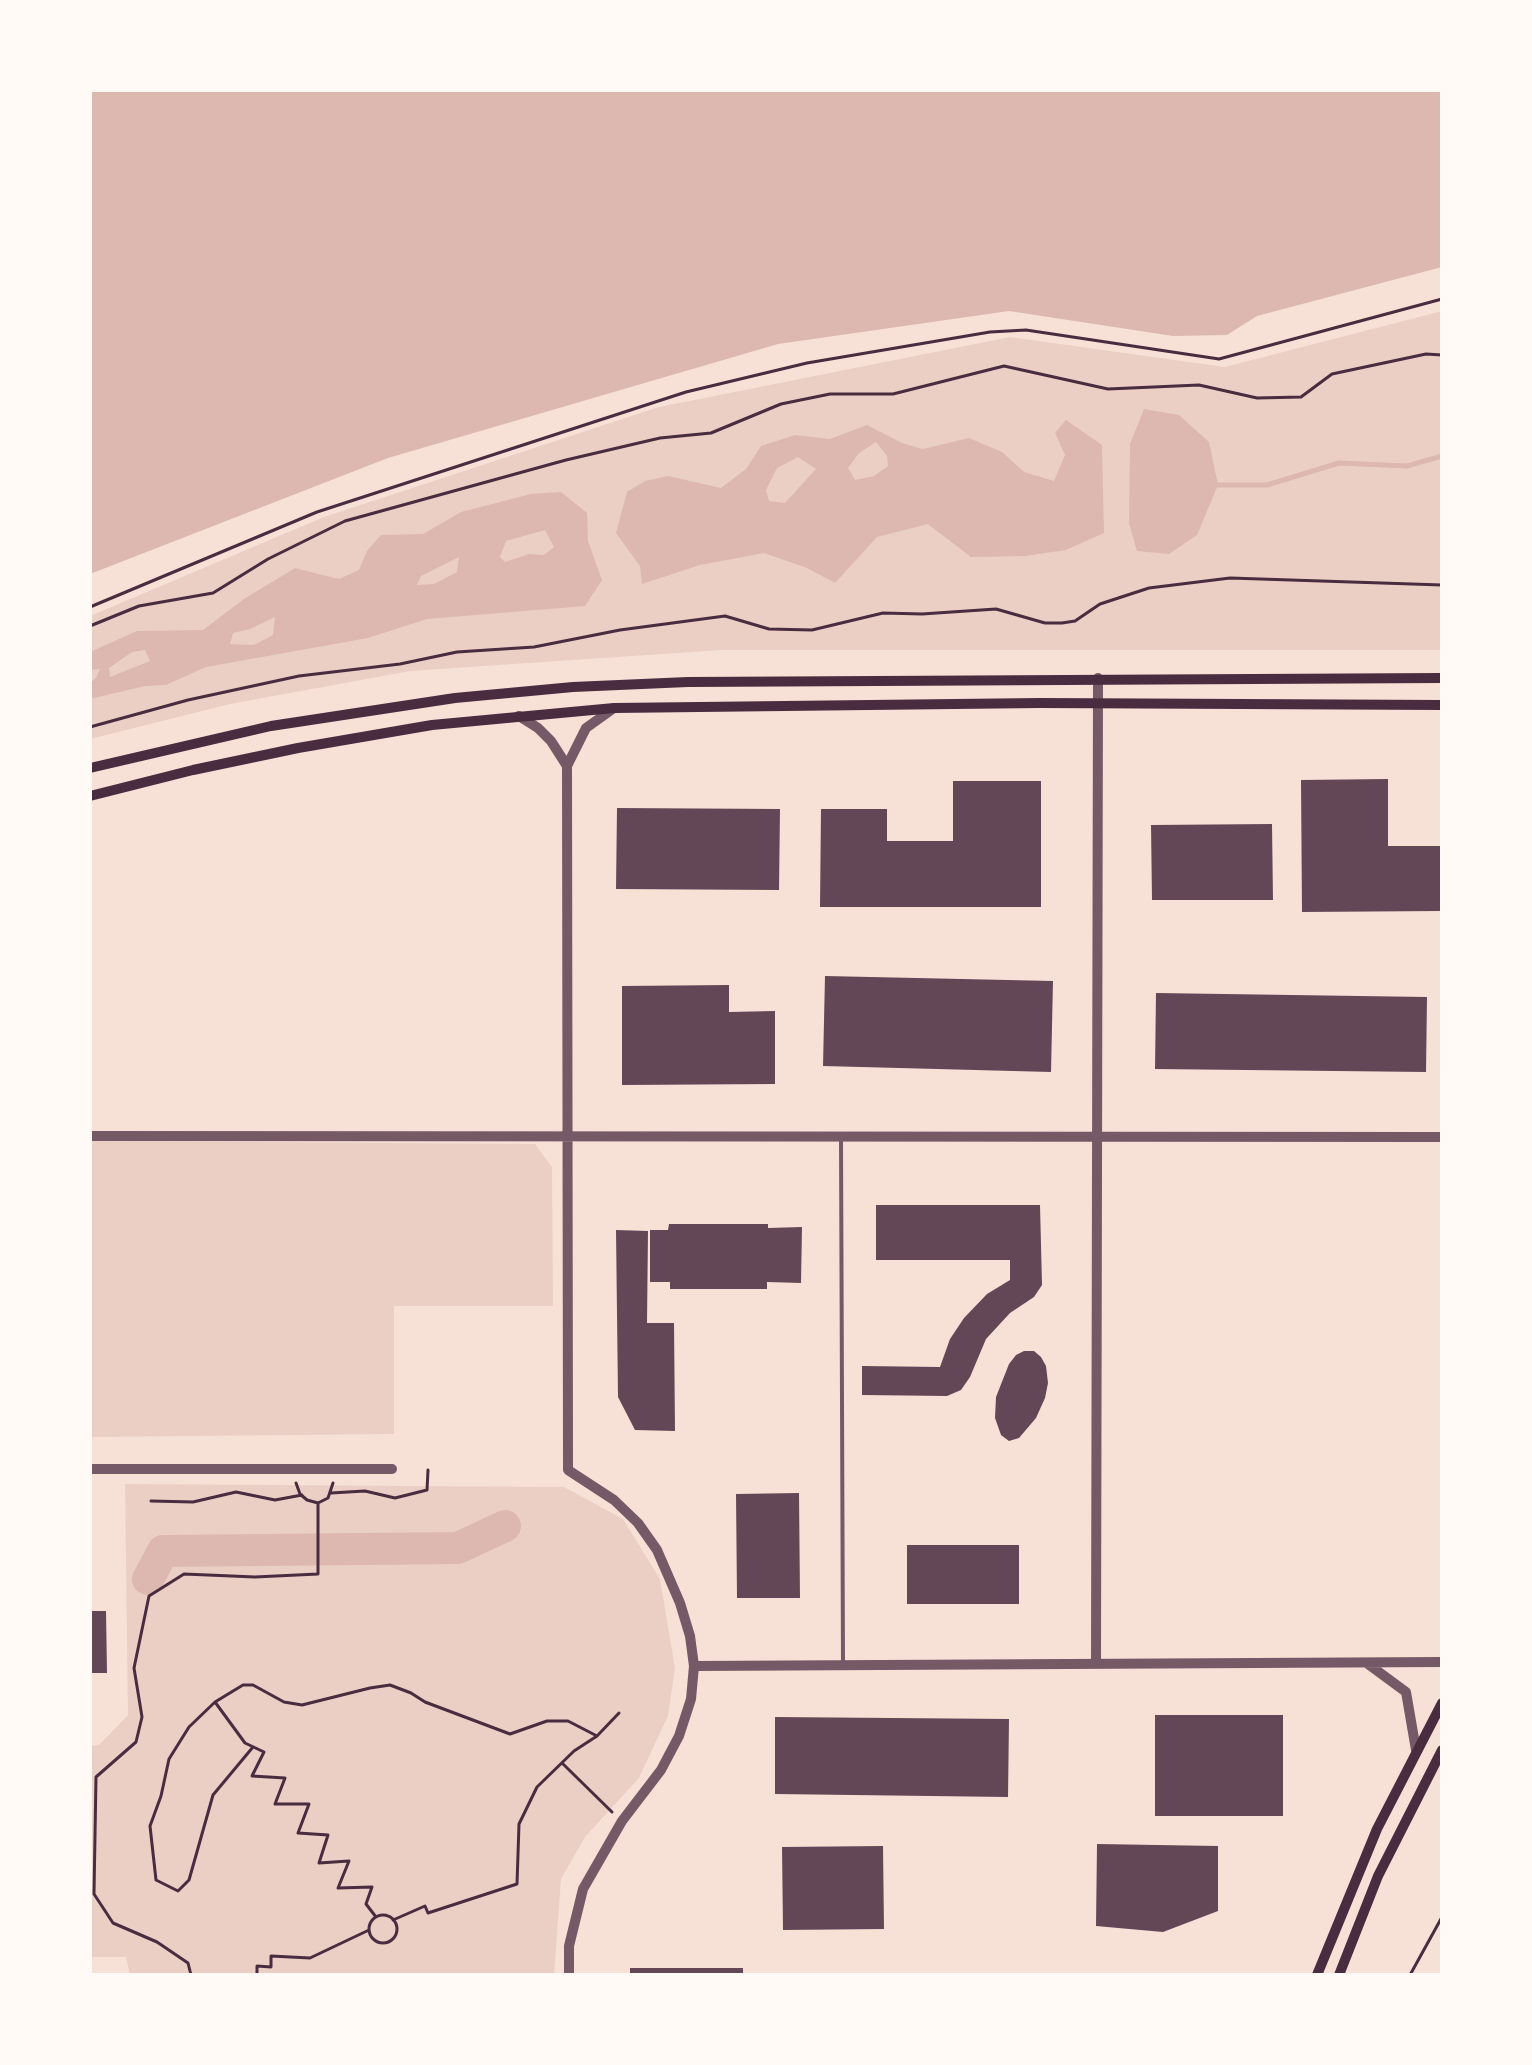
<!DOCTYPE html>
<style>
body{margin:0}
#map{position:relative;width:1532px;height:2065px;overflow:hidden;background:#f7e1d7;font-family:"Nunito Sans",sans-serif}
canvas{display:block}
.frame{position:absolute;inset:0;border:92px solid #fffaf5;pointer-events:none}
</style>
<div id="map">
<canvas width="1532" height="2065"></canvas>
<div class="frame"></div>
</div>
<script>
const context = document.querySelector('canvas').getContext('2d');
context.lineJoin = 'round';
function fillPath(path, color) { context.fillStyle = color; context.fill(path, 'evenodd'); }
const shape = rows => new Path2D(rows.map(r => 'M' + r).join(''));
function stroke(path, color, width, dash) { context.strokeStyle = color; context.lineWidth = width; context.lineCap = dash ? 'butt' : 'round'; context.setLineDash(dash || []); context.stroke(path); }
const green = shape([
 [1442,311,1442,650,722,650,410,671,230,704,90,739,90,616,324,517,659,407,1010,337,1225,367],
 [90,1141,535,1144,552,1167,553,1306,394,1306,394,1434,91,1437],
 [125,1484,564,1487,623,1519,660,1579,675,1668,668,1716,639,1778,585,1837,561,1879,554,1975,130,1975,126,1957,90,1957,90,1746,99,1745,128,1715]
]);
const water = shape([
 [90,90,1442,90,1442,267,1257,316,1227,335,1173,336,1009,311,778,344,388,458,90,574],
 [1144,409,1179,415,1209,442,1218,485,1197,535,1169,554,1137,551,1129,523,1130,444],
 [1066,420,1102,445,1104,533,1066,550,1025,556,971,557,928,524,877,537,835,583,807,568,764,553,700,565,642,584,640,566,616,533,627,492,645,481,668,476,721,488,746,469,761,446,795,435,830,439,867,425,902,443,923,449,969,438,1002,452,1024,472,1054,481,1065,455,1055,433],
 [876,442,887,456,888,466,874,476,855,480,848,468,859,453],
 [798,457,816,469,785,503,769,501,766,490,777,468],
 [561,492,587,513,588,541,602,580,585,606,427,619,368,638,206,667,166,685,145,686,90,699,90,683,96,678,100,669,90,670,90,652,137,631,203,630,244,599,295,568,339,579,359,570,367,551,381,535,423,534,461,512,531,494],
 [545,530,554,547,544,555,529,554,505,562,500,557,506,541],
 [459,557,457,572,434,584,417,585,421,576],
 [275,617,273,635,254,645,230,644,233,633,250,629],
 [145,650,150,661,110,677,109,668,132,652]
]);
const stream = shape([
 [1218,485,1267,485,1339,463,1407,466,1442,456]
]);
const river = shape([
 [148,1579,163,1551,458,1548,505,1526]
]);
const building = shape([
 [1388,779,1388,846,1442,846,1442,911,1302,912,1301,780],
 [953,781,1041,781,1041,907,820,907,821,809,887,809,887,841,953,841],
 [617,808,780,809,779,890,616,889],
 [1272,824,1273,900,1152,900,1151,825],
 [825,976,1053,981,1051,1072,823,1066],
 [729,985,729,1012,775,1011,775,1084,622,1085,622,986],
 [1156,993,1427,997,1426,1072,1155,1069],
 [876,1205,1040,1205,1042,1285,1034,1297,1010,1313,986,1339,970,1377,961,1390,947,1396,862,1395,862,1366,940,1367,950,1339,964,1318,987,1294,1010,1280,1010,1260,876,1260],
 [669,1224,768,1224,768,1228,802,1227,801,1283,767,1282,767,1289,670,1289,670,1282,650,1282,650,1230,668,1230],
 [616,1230,648,1231,647,1323,674,1323,675,1431,635,1430,618,1397],
 [1024,1351,1034,1351,1041,1357,1046,1366,1048,1383,1045,1398,1036,1418,1019,1438,1009,1441,1001,1435,995,1418,996,1397,1009,1364,1016,1355],
 [799,1493,800,1598,737,1598,736,1494],
 [907,1545,1019,1545,1019,1604,907,1604],
 [90,1611,106,1611,107,1673,90,1673],
 [1155,1715,1283,1715,1283,1816,1155,1816],
 [775,1717,1009,1719,1008,1797,775,1794],
 [1097,1844,1218,1846,1218,1911,1163,1932,1096,1926],
 [883,1846,884,1929,783,1930,782,1847],
 [630,1968,743,1968,743,1975,630,1975]
]);
const path = shape([
 [90,607,317,512,686,392,807,363,990,332,1026,330,1219,359,1442,299],
 [90,626,139,606,213,593,268,559,345,521,566,460,660,438,711,433,781,404,830,394,893,394,1004,366,1108,389,1199,385,1257,398,1301,397,1332,374,1426,354,1442,355],
 [90,727,188,700,299,676,400,664,457,652,534,647,620,630,725,616,769,629,812,630,883,613,922,614,996,609,1045,623,1062,623,1075,621,1100,604,1149,588,1230,578,1442,585],
 [296,1483,300,1494,307,1500,318,1503,328,1498,333,1483],
 [331,1493,365,1491,395,1498,427,1490,428,1470],
 [151,1501,193,1502,236,1492,275,1500,302,1495],
 [215,1702,245,1743,264,1752,252,1776,285,1778,275,1804,309,1804,298,1833,328,1835,319,1863,349,1861,338,1888,372,1887,366,1904,376,1917],
 [253,1747,213,1795,189,1880,178,1891,156,1880,150,1826,161,1796,169,1759,189,1727,215,1702,243,1685,253,1685,284,1702,302,1705,370,1688,390,1685,411,1693,425,1702,510,1734,547,1721,568,1721,597,1736],
 [562,1763,612,1812],
 '369 1929a14 14 0 1 1 28 0a14 14 0 1 1-28 0Z',
 [393,1920,425,1906,428,1913,517,1884,519,1824,537,1787,574,1751,597,1736,619,1713],
 [191,1975,188,1963,157,1942,113,1923,94,1894,96,1777,136,1742,142,1717,134,1668,149,1596,184,1574,255,1577,318,1574,318,1503],
 [257,1975,257,1966,271,1967,271,1956,310,1958,369,1930],
 [1410,1975,1442,1917]
]);
const service = shape([
 [841,1138,843,1664]
]);
const tertiary = shape([
 [519,716,538,728,551,741,567,766],
 [90,1136,1442,1137],
 [90,1469,392,1469],
 [1096,1663,1098,678],
 [1368,1664,1406,1692,1416,1750],
 [694,1666,1442,1662],
 [569,1975,569,1946,583,1889,622,1821,661,1770,679,1736,691,1699,694,1666,690,1636,680,1603,657,1550,638,1523,614,1500,568,1470,567,766,586,728,614,708]
]);
const secondary = shape([
 [90,768,271,726,455,698,573,687,688,682,1442,678],
 [90,796,193,770,298,748,432,725,614,708,1040,703,1442,705],
 [1317,1975,1377,1829,1442,1703],
 [1339,1975,1378,1876,1442,1750]
]);
fillPath(green, '#ebcfc5');
fillPath(water, '#dcb8b0');
stroke(stream, '#dcb8b0', 5);
stroke(river, '#dcb8b0', 32);
fillPath(building, '#644757');
stroke(path, '#4a2c40', 3);
stroke(service, '#755966', 4);
stroke(tertiary, '#755966', 10);
stroke(secondary, '#4a2c40', 10);
</script>
